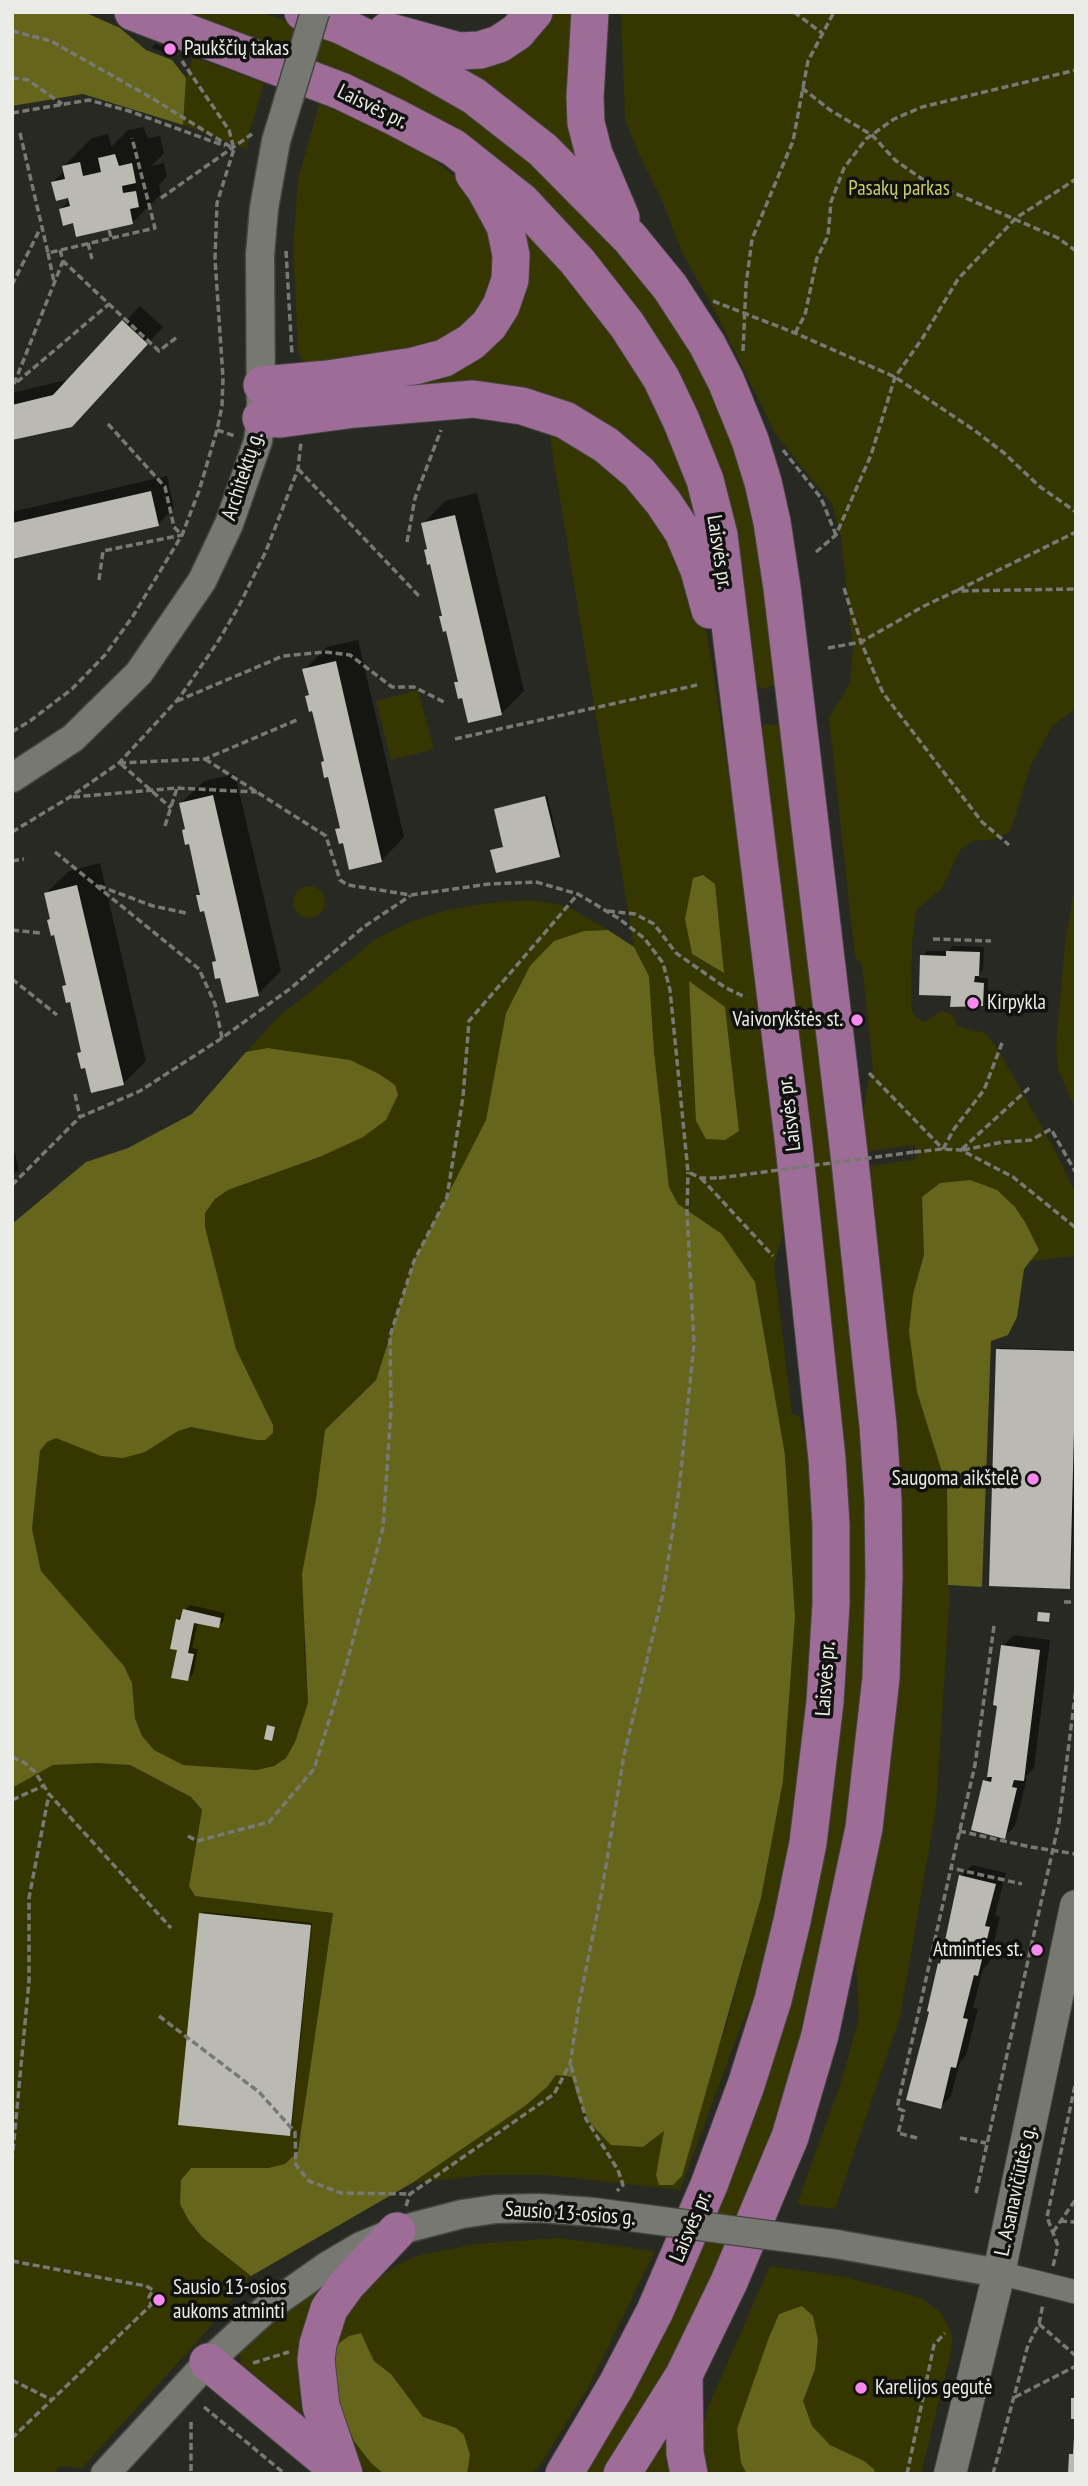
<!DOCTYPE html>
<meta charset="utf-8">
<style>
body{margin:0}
#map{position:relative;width:1088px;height:2486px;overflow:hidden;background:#282923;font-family:"PT Sans Narrow",sans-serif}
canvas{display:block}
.frame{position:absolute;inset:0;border:14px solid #ebebe8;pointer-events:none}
</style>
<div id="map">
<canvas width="1088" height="2486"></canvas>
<div class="frame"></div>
</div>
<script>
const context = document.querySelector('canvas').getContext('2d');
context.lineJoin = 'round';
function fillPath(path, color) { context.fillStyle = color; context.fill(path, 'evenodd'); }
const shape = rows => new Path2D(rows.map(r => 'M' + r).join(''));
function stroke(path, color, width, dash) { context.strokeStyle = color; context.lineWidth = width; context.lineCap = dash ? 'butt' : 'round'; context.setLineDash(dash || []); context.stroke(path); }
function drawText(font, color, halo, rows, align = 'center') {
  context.font = font + ' "PT Sans Narrow",sans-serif'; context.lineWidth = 7; context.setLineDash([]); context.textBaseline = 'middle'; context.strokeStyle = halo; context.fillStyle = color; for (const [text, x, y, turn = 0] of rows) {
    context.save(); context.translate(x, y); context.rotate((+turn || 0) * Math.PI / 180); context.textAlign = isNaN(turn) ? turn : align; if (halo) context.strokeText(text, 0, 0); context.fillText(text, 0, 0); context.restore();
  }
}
const green = shape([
 [175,12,260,12,379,54,549,166,687,333,751,476,775,685,763,689,755,683,695,413,439,120,366,81],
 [548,12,579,12,581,162,454,63],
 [621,12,1076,12,1076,708,1053,725,1031,765,1010,832,996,839,973,841,960,850,942,888,916,911,912,943,911,1007,915,1016,924,1022,942,1011,953,1015,957,1026,985,1033,996,1046,1057,1154,1076,1195,1076,1256,1030,1261,1039,1250,1025,1222,1015,1207,970,1180,940,1183,922,1197,924,1255,913,1294,917,1392,947,1488,948,1585,950,1591,936,1809,900,2017,835,2209,797,2204,840,2085,859,2018,856,1958,859,1917,879,1812,863,1167,917,1159,915,1145,862,1152,863,1114,868,1083,873,1068,862,965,855,957,829,718,850,683,853,649,841,537,832,504,776,435,716,313,682,252,663,203,638,152,625,119],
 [193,57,264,83,249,133,247,149,183,125,186,78],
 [319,104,373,125,427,155,465,184,483,205,497,270,481,313,444,347,310,371,298,352,293,247,298,180],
 [518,221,580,285,627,348,682,456,706,545,578,413,332,391,461,367],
 [548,426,648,496,701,605,712,663,750,918,785,1197,782,1237,774,1265,792,1414,799,1416,816,1476,815,1629,799,1811,758,1992,742,2023,680,2190,548,2175,484,2175,412,2183,525,2106,547,2087,556,2075,572,2077,578,2098,664,2130,663,2142,724,2034,761,1898,783,1781,795,1617,785,1455,755,1282,722,1234,678,1204,669,1187,654,1051,649,976,634,947],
 [685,919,724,973,692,954],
 [418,690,434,749,391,760,376,701],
 [765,724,782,725,871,1483,871,1588,856,1788,797,2070,717,2279,612,2474,576,2474,671,2304,838,1709,761,729],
 [1076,877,1076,1110,1058,1070,1056,1047,1065,945],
 '293 902a16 16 0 1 1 32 0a16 16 0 1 1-32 0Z',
 [530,900,567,906,608,930,583,931,506,1013,486,1120,414,1261,376,1380,325,1430,304,1645,308,1703,295,1742,286,1758,274,1766,257,1770,183,1765,154,1750,142,1736,135,1718,132,1683,124,1666,41,1571,32,1529,40,1451,47,1442,56,1437,101,1456,145,1452,178,1431,191,1427,256,1440,273,1425,236,1349,205,1227,205,1213,215,1199,228,1190,322,1156,267,1048,246,1052,277,1018,376,939,410,922,447,910,489,903],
 [97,1763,130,1765,191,1797,202,1811,189,1886,195,1896,333,1913,298,2151,285,2164,268,2168,191,2168,181,2180,180,2204,189,2221,202,2237,251,2276,198,2341,82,2468,60,2466,53,2474,12,2474,12,1788,53,1765],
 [558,2238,655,2251,588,2388,540,2465,531,2474,467,2474,469,2469,423,2417,391,2374,374,2361,361,2334,346,2424,354,2441,371,2463,384,2474,368,2474,352,2454,326,2375,342,2318,369,2284,402,2262,421,2255,474,2244],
 [770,2266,846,2277,922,2298,942,2314,950,2330,953,2343,921,2474,701,2474,698,2445,708,2407],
 [324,2285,308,2315,301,2340,298,2376,301,2410,306,2427,242,2371,240,2355,243,2349,276,2319],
 [668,2431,674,2474,643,2474]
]);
const forest = shape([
 [12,12,84,12,120,28,146,50,172,60,186,78,183,125,83,94,12,106],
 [703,875,715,884,724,973,692,954,685,919,693,878],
 [608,930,634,947,649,976,654,1051,669,1187,678,1204,722,1234,755,1282,785,1455,795,1617,783,1781,761,1898,682,2176,673,2185,659,2185,656,2175,664,2131,643,2147,611,2145,591,2124,578,2098,572,2077,556,2075,547,2087,525,2106,412,2183,251,2276,202,2237,189,2221,180,2204,181,2180,191,2168,268,2168,285,2164,298,2151,333,1913,195,1896,189,1886,202,1810,191,1797,130,1765,97,1763,53,1765,12,1788,12,1224,86,1162,128,1148,192,1114,246,1052,267,1048,350,1060,379,1074,395,1085,398,1095,386,1120,363,1137,322,1156,228,1190,215,1199,205,1213,205,1227,236,1349,273,1425,273,1433,265,1440,256,1440,191,1427,178,1431,145,1452,123,1458,101,1456,56,1438,47,1442,40,1451,32,1529,41,1571,124,1666,132,1683,135,1718,142,1736,154,1750,183,1765,257,1770,274,1766,286,1758,295,1742,308,1703,302,1574,316,1499,325,1430,376,1380,414,1261,486,1120,506,1013,530,966,554,941,584,931],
 [689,981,725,1007,739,1131,725,1140,706,1139,696,1121],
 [970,1180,997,1190,1015,1207,1025,1222,1039,1250,1024,1269,1017,1317,1008,1335,991,1341,982,1587,948,1585,947,1488,917,1392,909,1331,913,1294,924,1255,922,1197,940,1183],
 [802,2306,813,2316,818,2340,815,2369,803,2401,812,2426,830,2445,864,2461,874,2469,875,2474,747,2474,741,2463,737,2429,768,2340,779,2314],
 [361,2333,374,2361,391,2374,423,2417,456,2428,464,2435,470,2455,467,2474,384,2474,371,2463,354,2441,335,2396,333,2369,335,2346,349,2336]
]);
const shadow = shape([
 [155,44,164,47,164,49,162,51,152,48],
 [143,127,148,138,160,136,164,153,151,166,164,163,167,176,159,185,161,194,132,223,75,221,61,209,70,200,53,182,65,171,64,166,92,138,108,134,111,147,128,130],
 [140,306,163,327,88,408,12,438,12,393,70,379],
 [167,476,174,508,158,524,12,557,12,512],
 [477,493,524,691,501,714,463,696,456,683,459,680,423,524,445,501],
 [358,640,404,837,382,860,351,867,344,841,337,829,341,826,314,709,307,696,310,693,304,670,327,647],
 [235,774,281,971,258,994,221,976,214,963,217,959,206,909,198,896,202,892,181,803,204,781],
 [547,795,561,853,559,856,492,851,505,846,496,809],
 [100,863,146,1061,123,1084,86,1066,79,1053,83,1050,71,1000,64,987,67,983,56,933,49,920,52,917,46,893,69,871],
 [953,946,984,947,983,969,979,974,979,978,988,978,988,999,982,1005,953,994,922,956,927,951,948,951],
 [12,1153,15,1153,19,1171,12,1174],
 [1000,1348,1076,1350,1076,1448,1071,1585,1069,1587,998,1350],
 [190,1605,225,1613,223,1621,218,1626,198,1622,192,1648,198,1649,193,1674,188,1679,179,1649,177,1620],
 [1014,1635,1050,1640,1034,1768,1025,1777,1027,1778,1015,1826,1004,1837,985,1781,989,1777,999,1704,1003,1646],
 [972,1865,1006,1873,995,1915,1000,1917,989,1963,983,1969,973,2008,978,2009,966,2055,960,2062,951,2096,940,2107,943,1962,961,1876],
 [203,1912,312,1923,291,2133,289,2135,201,1914]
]);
const building = shape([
 [115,154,119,166,132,163,136,183,122,186,123,193,136,191,139,207,130,209,133,224,76,237,73,223,63,226,59,209,70,206,68,198,56,201,51,182,65,179,62,166,80,162,83,176,101,172,98,158],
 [122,320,148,344,72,427,12,440,12,405,53,395],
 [151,491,159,526,12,559,12,523],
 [455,515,502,715,468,723,462,698,458,699,454,682,458,682,446,631,443,632,439,616,442,616,430,564,427,565,426,558,424,550,427,549,421,523],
 [336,661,382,862,349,870,343,843,339,844,335,829,340,828,328,777,324,778,321,762,324,761,312,711,309,712,305,696,309,695,302,669],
 [213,795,259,996,226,1003,220,978,215,979,212,962,216,961,204,911,200,912,196,895,200,895,189,844,185,845,182,830,185,829,179,803],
 [545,796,560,857,496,873,490,850,503,847,494,809],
 [77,885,124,1085,91,1093,85,1068,81,1069,77,1053,81,1052,70,1002,66,1003,62,986,66,985,54,935,51,936,47,920,50,919,44,893],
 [946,951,980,952,979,976,975,976,974,982,984,983,983,1006,950,1007,951,996,919,995,920,955,946,956],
 [996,1349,1076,1351,1070,1589,989,1586],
 [183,1609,221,1618,219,1628,194,1623,188,1653,194,1654,188,1681,171,1678,177,1650,170,1649,176,1619,180,1620],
 [1038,1612,1050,1613,1049,1622,1037,1621],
 [1001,1645,1040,1650,1024,1781,1014,1780,1012,1787,1017,1788,1005,1839,971,1830,983,1780,991,1782,992,1777,987,1777,997,1706,993,1705],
 [267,1725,275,1727,272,1741,264,1739],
 [959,1875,996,1884,985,1926,990,1927,978,1976,974,1975,963,2018,968,2019,956,2068,951,2067,941,2109,906,2100,929,2012,927,2011,938,1963,940,1964],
 [199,1913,311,1925,290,2136,178,2125],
 [1071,2398,1076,2398,1076,2419,1071,2419],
 [1074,2438,1076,2438,1076,2474,1068,2474,1069,2454,1073,2454]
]);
const path = shape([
 [794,12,822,33],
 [12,31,51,41,150,97,234,149],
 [12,78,28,80,62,104],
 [802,88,830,110,872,135,895,160,922,179,1058,238,1076,251],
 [12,113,89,100,129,111,225,146],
 [20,133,48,253,155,228,132,138],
 [161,198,252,134],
 [109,230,111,237],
 [88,243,92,259],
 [60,250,63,261,159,351,177,337],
 [286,251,292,355],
 [48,253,54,282],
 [12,285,40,229],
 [713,301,795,333,895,377,974,430,1004,453,1039,486,1076,512],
 [795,333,805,315,817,258,828,236,831,202,844,168,866,139,894,119,922,107,1076,70],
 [743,351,746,285,752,239,793,141,808,61,834,12],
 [17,382,109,304],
 [14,384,63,261],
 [108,424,165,487,174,527,182,535],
 [217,430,235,436],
 [783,450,821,498,836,535],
 [298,469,419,596],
 [407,542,415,498,441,430],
 [816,552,836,535,871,455,895,377,922,339,958,279,1016,218,1076,179],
 [99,580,103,551,182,535],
 [844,588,861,642,883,693,982,822,1009,845],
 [958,590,1076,532],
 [828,648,861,642,924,606,956,591,1076,589],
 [177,701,283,656,325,652,350,655,392,687,414,687,446,703],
 [12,732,30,721,72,689,105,655,133,616,182,535,199,491,217,430,222,406,223,378,215,259,217,203,234,149,229,130,182,61],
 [455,739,697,685],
 [205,759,326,836,340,880,348,885,411,895,489,884,536,882,578,894,618,918,644,938,663,963,670,990,688,1172,701,1178,719,1178],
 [119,763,205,759,299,719],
 [121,764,171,808],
 [73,797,177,788,257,792],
 [165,826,177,788],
 [12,832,70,797,119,763,180,697,217,643,239,606,266,551,298,469,301,442],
 [55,852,199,969,215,1004,222,1038],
 [12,861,24,859],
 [99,886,153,906,186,913],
 [608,911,635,914,654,924,676,953,726,988,745,997],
 [12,930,40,933],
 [933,939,991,941],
 [12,979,57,1015],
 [869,1073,943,1149],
 [75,1094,80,1117],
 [943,1149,954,1129,984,1090,1002,1043],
 [962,1149,1029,1088],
 [963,1150,1003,1142,1031,1140,1051,1129,1076,1173],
 [914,1152,943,1149,961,1150,1013,1177,1076,1228],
 [701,1178,773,1256],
 [12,1185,80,1117,140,1091,222,1038,291,988,365,926,410,896],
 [1064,1602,1076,1602],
 [994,1626,975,1765,951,1868,1022,1884],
 [12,1757,25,1763,35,1772,49,1794,171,1928],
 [12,1800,43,1786],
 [959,1831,1031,1847,1076,1854],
 [188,1836,197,1841,269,1822,314,1769,346,1666,383,1528,391,1410,390,1336,414,1261,447,1197,463,1097,469,1021,578,894],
 [159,2016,259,2092,295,2132,296,2165,309,2181,341,2193,410,2194],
 [571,2066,586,2119,618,2170,623,2185,617,2191],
 [917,2138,898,2133,904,2111,897,2108,951,1868],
 [960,2138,986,2143],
 [12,2161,29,1981,29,1898,49,1794],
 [976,2193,1059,1822,1076,1688],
 [406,2206,410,2194,554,2094,570,2064,580,1999,602,1890,624,1755,663,1593,679,1490,694,1344,687,1212,688,1172],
 [1060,2221,1076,2222],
 [1053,2232,1076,2199],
 [12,2261,146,2286,153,2290,149,2297,151,2305,12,2438],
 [1053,2266,1058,2246,1047,2217,1076,2081],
 [1039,2324,1076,2356],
 [253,2363,289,2352],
 [12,2380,52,2400],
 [1015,2397,1076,2366],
 [204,2407,285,2474],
 [191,2422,191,2474],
 [907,2474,934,2345,945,2333],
 [993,2474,1028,2345,1039,2324,1043,2304]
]);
const minor = shape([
 [999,2273,1076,2292]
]);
const tertiary = shape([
 [12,778,73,738,139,673,202,581,229,524,258,441,261,418,260,255,264,208,276,141],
 [836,2244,999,2273],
 [105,2474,208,2362,266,2309,327,2266,359,2247,397,2231,462,2214,496,2209,539,2208,593,2212]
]);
const secondary = shape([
 [950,2474,999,2273,1076,1906]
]);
const primary = shape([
 [133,12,341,91,395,117,454,148,522,202,577,261,627,325,661,378,681,420,705,480,719,535,794,1146,827,1459,831,1525,831,1604,825,1702,808,1843,792,1921,773,2000,746,2085,709,2185,655,2311,616,2386,564,2474],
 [303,12,340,25,409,59,474,96,543,150,630,238,670,287,707,344,726,381,750,440,763,482,772,522,782,588,850,1162,878,1425,883,1500,884,1576,881,1678,864,1828,820,2035,790,2137,729,2282,684,2375,622,2474],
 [590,12,585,97,586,123,594,154,621,218],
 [387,31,459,51,480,50,499,44,517,32,534,12],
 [262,385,328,379,414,366,444,358,471,342,489,325,501,306,510,280,511,255,505,226,485,189,474,174],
 [261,418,280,419,355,409,473,399,522,406,565,420,606,445,639,473,663,502,683,532,699,570,710,610],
 [208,2362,342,2473],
 [684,2375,685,2453,689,2474],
 [344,2474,321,2406,316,2360,318,2344,329,2309,347,2284,397,2231]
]);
const pathBridge = shape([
 [719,1178,914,1152]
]);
const tertiaryBridge = shape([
 [276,141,315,12],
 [593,2212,836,2244]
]);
const markers = [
 [170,49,7,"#f689ed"],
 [973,1003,7,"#f689ed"],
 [857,1020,7,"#f689ed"],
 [1033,1479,7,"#f689ed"],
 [1037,1950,7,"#f689ed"],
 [159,2300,7,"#f689ed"],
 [861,2388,7,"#f689ed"]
];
const poiNames = [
 ["Paukščių takas",184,49],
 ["Kirpykla",987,1003],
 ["Vaivorykštės st.",843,1020,"right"],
 ["Saugoma aikštelė",1019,1479,"right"],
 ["Atminties st.",1023,1950,"right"],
 ["Sausio 13-osios",173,2288],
 ["aukoms atminti",173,2312],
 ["Karelijos gegutė",875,2388]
];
const streetNames = [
 ["Laisvės pr.",372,107,26],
 ["Architektų g.",243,476,-72],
 ["Laisvės pr.",719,552,81],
 ["Laisvės pr.",790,1114,-97],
 ["Laisvės pr.",826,1679,-86],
 ["L. Asanavičiūtės g.",1016,2191,-78],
 ["Sausio 13-osios g.",570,2214,4],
 ["Laisvės pr.",691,2227,-67]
];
const parkNames = [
 ["Pasakų parkas",899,189]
];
fillPath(green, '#363600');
fillPath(forest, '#65661b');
fillPath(shadow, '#0007');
fillPath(building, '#babab3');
stroke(minor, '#454541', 25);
stroke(tertiary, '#454541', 31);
stroke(secondary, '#454541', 34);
stroke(primary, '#454541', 39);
stroke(path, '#787974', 3.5, [7, 3.5]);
stroke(minor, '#787872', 23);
stroke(tertiary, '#787872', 28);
stroke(secondary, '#787872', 32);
stroke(primary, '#9d6d97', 37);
stroke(tertiaryBridge, '#454541', 31, []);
stroke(pathBridge, '#787974', 3.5, [7, 3.5]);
stroke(tertiaryBridge, '#787872', 28);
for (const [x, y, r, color] of markers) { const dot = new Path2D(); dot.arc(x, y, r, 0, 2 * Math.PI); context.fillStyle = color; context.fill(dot); stroke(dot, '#11110f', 2.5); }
drawText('21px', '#ebebe8', '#11110f', poiNames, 'left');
drawText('21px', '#ebebe8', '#11110f', streetNames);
drawText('21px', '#cbcd68', '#11110f', parkNames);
</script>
